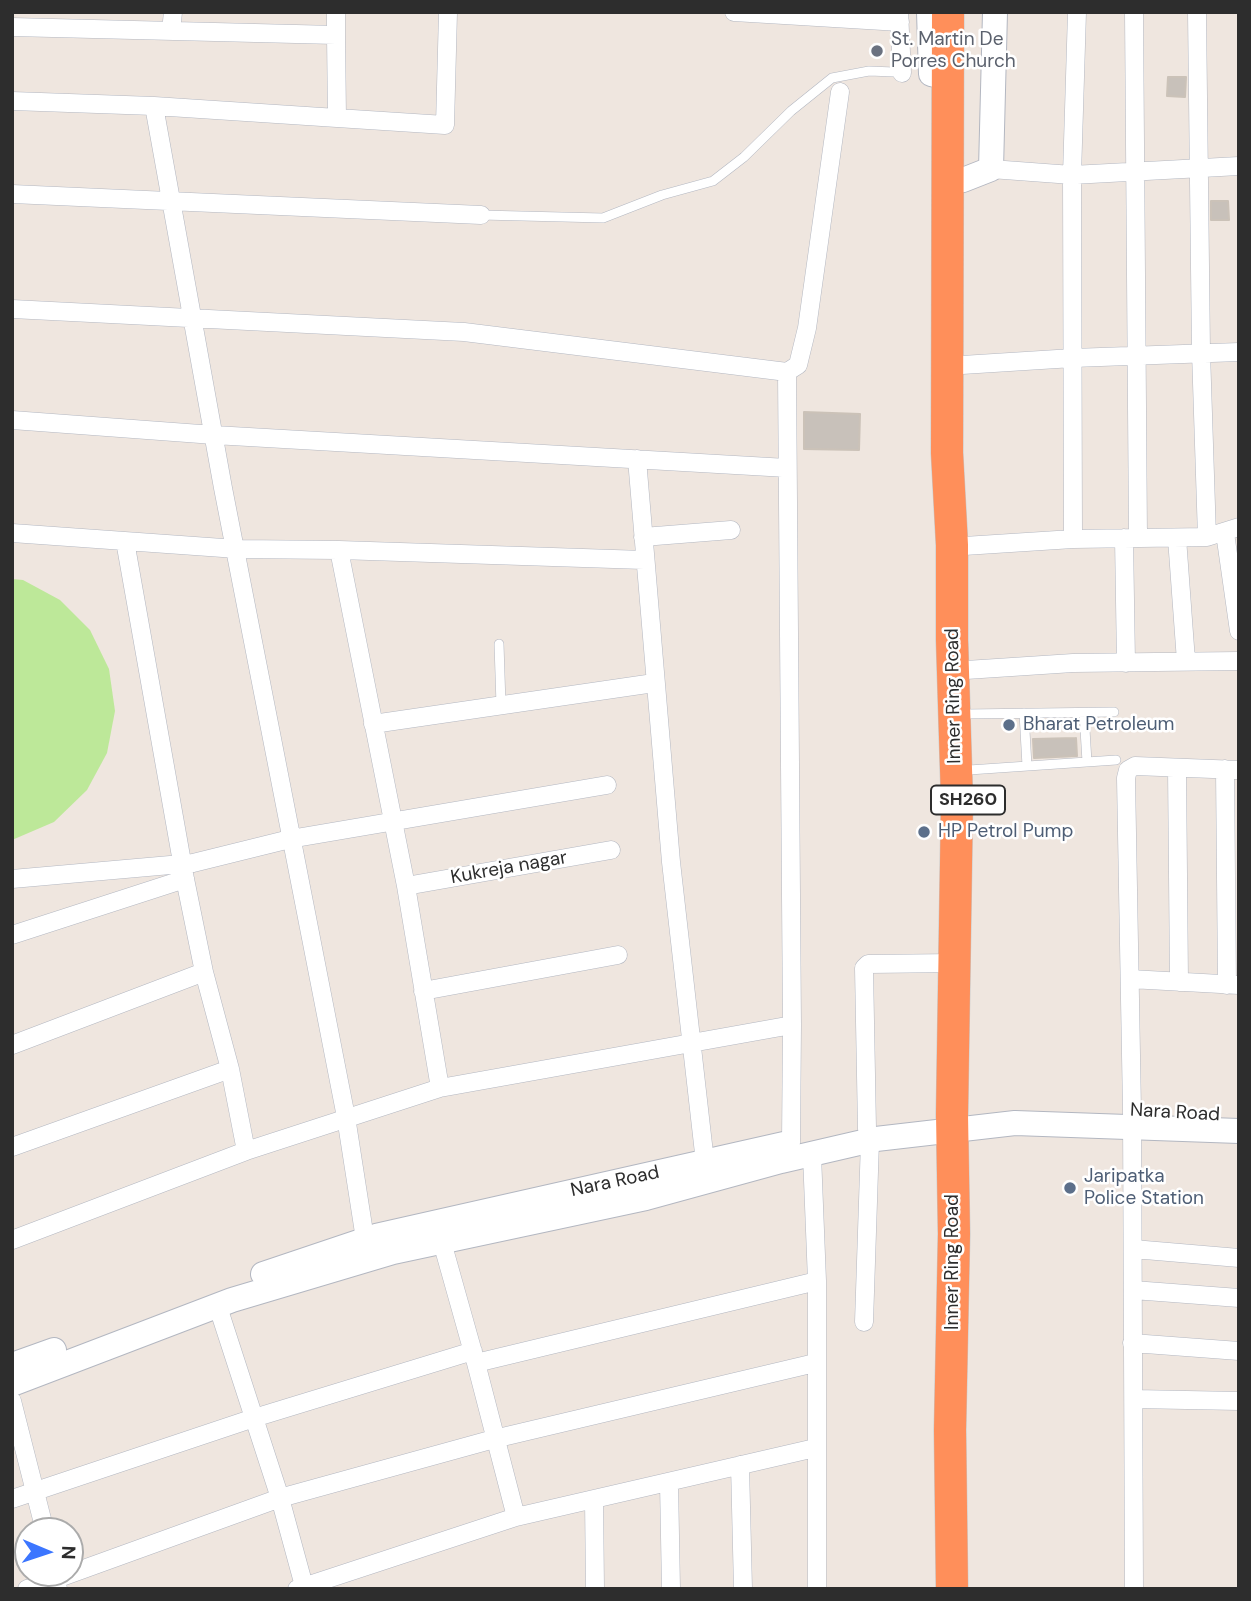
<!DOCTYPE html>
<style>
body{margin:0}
#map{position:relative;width:1251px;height:1601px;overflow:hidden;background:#efe6df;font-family:"DM Sans",sans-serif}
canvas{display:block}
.frame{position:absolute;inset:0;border:14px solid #2d2d2d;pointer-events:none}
.north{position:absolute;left:14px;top:1517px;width:70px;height:70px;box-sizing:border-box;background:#fff;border:2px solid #ababab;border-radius:50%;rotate:92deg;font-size:19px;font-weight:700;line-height:28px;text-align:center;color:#2d2d2d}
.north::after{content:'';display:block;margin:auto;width:24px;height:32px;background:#3c76ff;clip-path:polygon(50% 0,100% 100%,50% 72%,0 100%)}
</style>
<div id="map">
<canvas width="1251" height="1601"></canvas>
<div class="frame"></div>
<div class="north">N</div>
</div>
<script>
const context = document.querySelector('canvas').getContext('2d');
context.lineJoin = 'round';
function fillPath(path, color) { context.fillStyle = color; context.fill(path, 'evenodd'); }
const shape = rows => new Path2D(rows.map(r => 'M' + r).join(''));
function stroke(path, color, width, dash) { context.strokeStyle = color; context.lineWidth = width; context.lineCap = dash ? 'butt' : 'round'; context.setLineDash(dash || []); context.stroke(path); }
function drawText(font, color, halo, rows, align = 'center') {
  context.font = font + ' "DM Sans",sans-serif'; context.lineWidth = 5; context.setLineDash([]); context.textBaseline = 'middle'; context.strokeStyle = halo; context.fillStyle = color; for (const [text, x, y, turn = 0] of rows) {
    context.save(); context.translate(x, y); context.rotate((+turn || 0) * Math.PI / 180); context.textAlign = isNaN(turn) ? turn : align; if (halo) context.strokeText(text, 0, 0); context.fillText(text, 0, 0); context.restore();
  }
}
const green = shape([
 [12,579,23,580,60,600,90,630,109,669,115,711,107,753,87,790,54,822,12,840]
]);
const building = shape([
 [1168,77,1186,77,1185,97,1167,96,1168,77],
 [1211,201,1228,201,1229,220,1211,220,1211,201],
 [804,412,860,414,859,450,804,449,804,412],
 [1076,738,1077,756,1034,758,1033,739,1076,738]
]);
const lane = shape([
 [481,215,603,218,662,195,713,181,744,157,791,111,832,78,869,71,894,72],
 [499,644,501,705],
 [1024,713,1027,766],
 [1084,713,1087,762],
 [966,714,1114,712],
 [969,770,1116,760]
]);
const street = shape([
 [734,12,900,22],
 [899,12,902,73],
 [1134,12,1138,538],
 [1197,12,1201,352,1207,537],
 [12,27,336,35,337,118,154,106],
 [171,31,173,12],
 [336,35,336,12],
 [12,101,154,106,223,488,346,1117,365,1239],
 [337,118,445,125,448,12],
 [991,169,1072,175,1239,166],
 [12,194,481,215],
 [12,309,464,332,787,372,792,1025,791,1143],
 [962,365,1073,358,1239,352],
 [787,372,798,365,807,328,840,92],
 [12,420,214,435,787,468],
 [637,459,671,862,705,1162],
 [12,533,237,549,339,550,406,886,440,1088,246,1151,12,1240],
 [1225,533,1239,631],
 [643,537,731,530],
 [1124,538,1126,663],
 [1177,538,1186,661],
 [1073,539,1207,537,1239,527],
 [125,541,185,879,204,972,230,1069,246,1151],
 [964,546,1073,539,1072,175,1077,12],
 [339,550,644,560],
 [966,670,1073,663,1239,661],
 [373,724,654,683],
 [1177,768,1179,982],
 [1225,769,1227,985],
 [12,879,193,863,290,839,607,785],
 [406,886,611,850],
 [12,935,185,879],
 [1130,979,1239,985],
 [423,991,618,955],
 [12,1045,204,972],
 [440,1088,792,1025],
 [867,1129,864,968,868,964,955,963],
 [12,1147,230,1069],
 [812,1155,817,1281,817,1589],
 [442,1242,476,1363,516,1517],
 [1133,1249,1239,1258],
 [1133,1290,1239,1298],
 [218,1307,280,1498,304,1586],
 [864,1322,870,1141],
 [1132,1343,1239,1351],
 [476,1363,817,1281],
 [1134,1399,1239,1401],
 [12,1401,45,1531],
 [740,1465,743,1589],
 [669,1483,671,1589],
 [12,1499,254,1418,473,1351],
 [594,1499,595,1589],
 [54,1573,56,1579,280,1498,494,1439,815,1363],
 [27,1589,56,1579,58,1589],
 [297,1589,516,1517,815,1448],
 [1134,1589,1132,1110,1126,778,1128,770,1135,766,1239,770]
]);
const secondary = shape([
 [929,12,931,74,949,78],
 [963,180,991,169,995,12],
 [263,1274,376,1236,784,1144],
 [12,1365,54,1350],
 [12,1384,232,1300,393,1252,646,1198,781,1161,876,1139,1015,1123,1239,1131]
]);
const highway = shape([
 [948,12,947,453,952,545,952,640,957,801,952,1114,954,1234,950,1430,952,1589]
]);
const markers = [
 [877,51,7,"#6b7280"],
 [1009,725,7,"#5c6f8a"],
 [924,832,7,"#5c6f8a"],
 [1070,1188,7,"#5c6f8a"]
];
const shields = [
 [968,800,74]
];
const shieldNames = [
 ["SH260",968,800]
];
const worshipNames = [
 ["St. Martin De",891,40],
 ["Porres Church",891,62]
];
const streetNames = [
 ["Inner Ring Road",954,696,-91],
 ["Kukreja nagar",509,868,-10],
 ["Nara Road",1175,1113,3],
 ["Nara Road",615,1182,-12],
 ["Inner Ring Road",953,1262,-90]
];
const serviceNames = [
 ["Bharat Petroleum",1023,725],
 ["HP Petrol Pump",938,832],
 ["Jaripatka",1084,1177],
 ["Police Station",1084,1199]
];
fillPath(green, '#bde899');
fillPath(building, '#c8c1ba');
stroke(building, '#cbc2b8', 2);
stroke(lane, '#b3b7c1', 10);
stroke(street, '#b3b7c1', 19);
stroke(secondary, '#b3b7c1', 26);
stroke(highway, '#c8c8c8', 33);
stroke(lane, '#fff', 9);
stroke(street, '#fff', 18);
stroke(secondary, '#fff', 24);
stroke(highway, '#ff8f5a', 32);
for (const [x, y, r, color] of markers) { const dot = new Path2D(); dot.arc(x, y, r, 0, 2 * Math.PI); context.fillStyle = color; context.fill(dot); stroke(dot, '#fff', 2.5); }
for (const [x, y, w] of shields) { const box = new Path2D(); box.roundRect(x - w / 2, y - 14.5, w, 29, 5); context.fillStyle = '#fff'; context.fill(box); stroke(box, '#2d2d2d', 2); }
drawText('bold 18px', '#2d2d2d', null, shieldNames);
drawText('19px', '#5b616d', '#fff', worshipNames, 'left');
drawText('19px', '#2d2d2d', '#fff', streetNames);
drawText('19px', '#4e5e75', '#fff', serviceNames, 'left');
</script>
